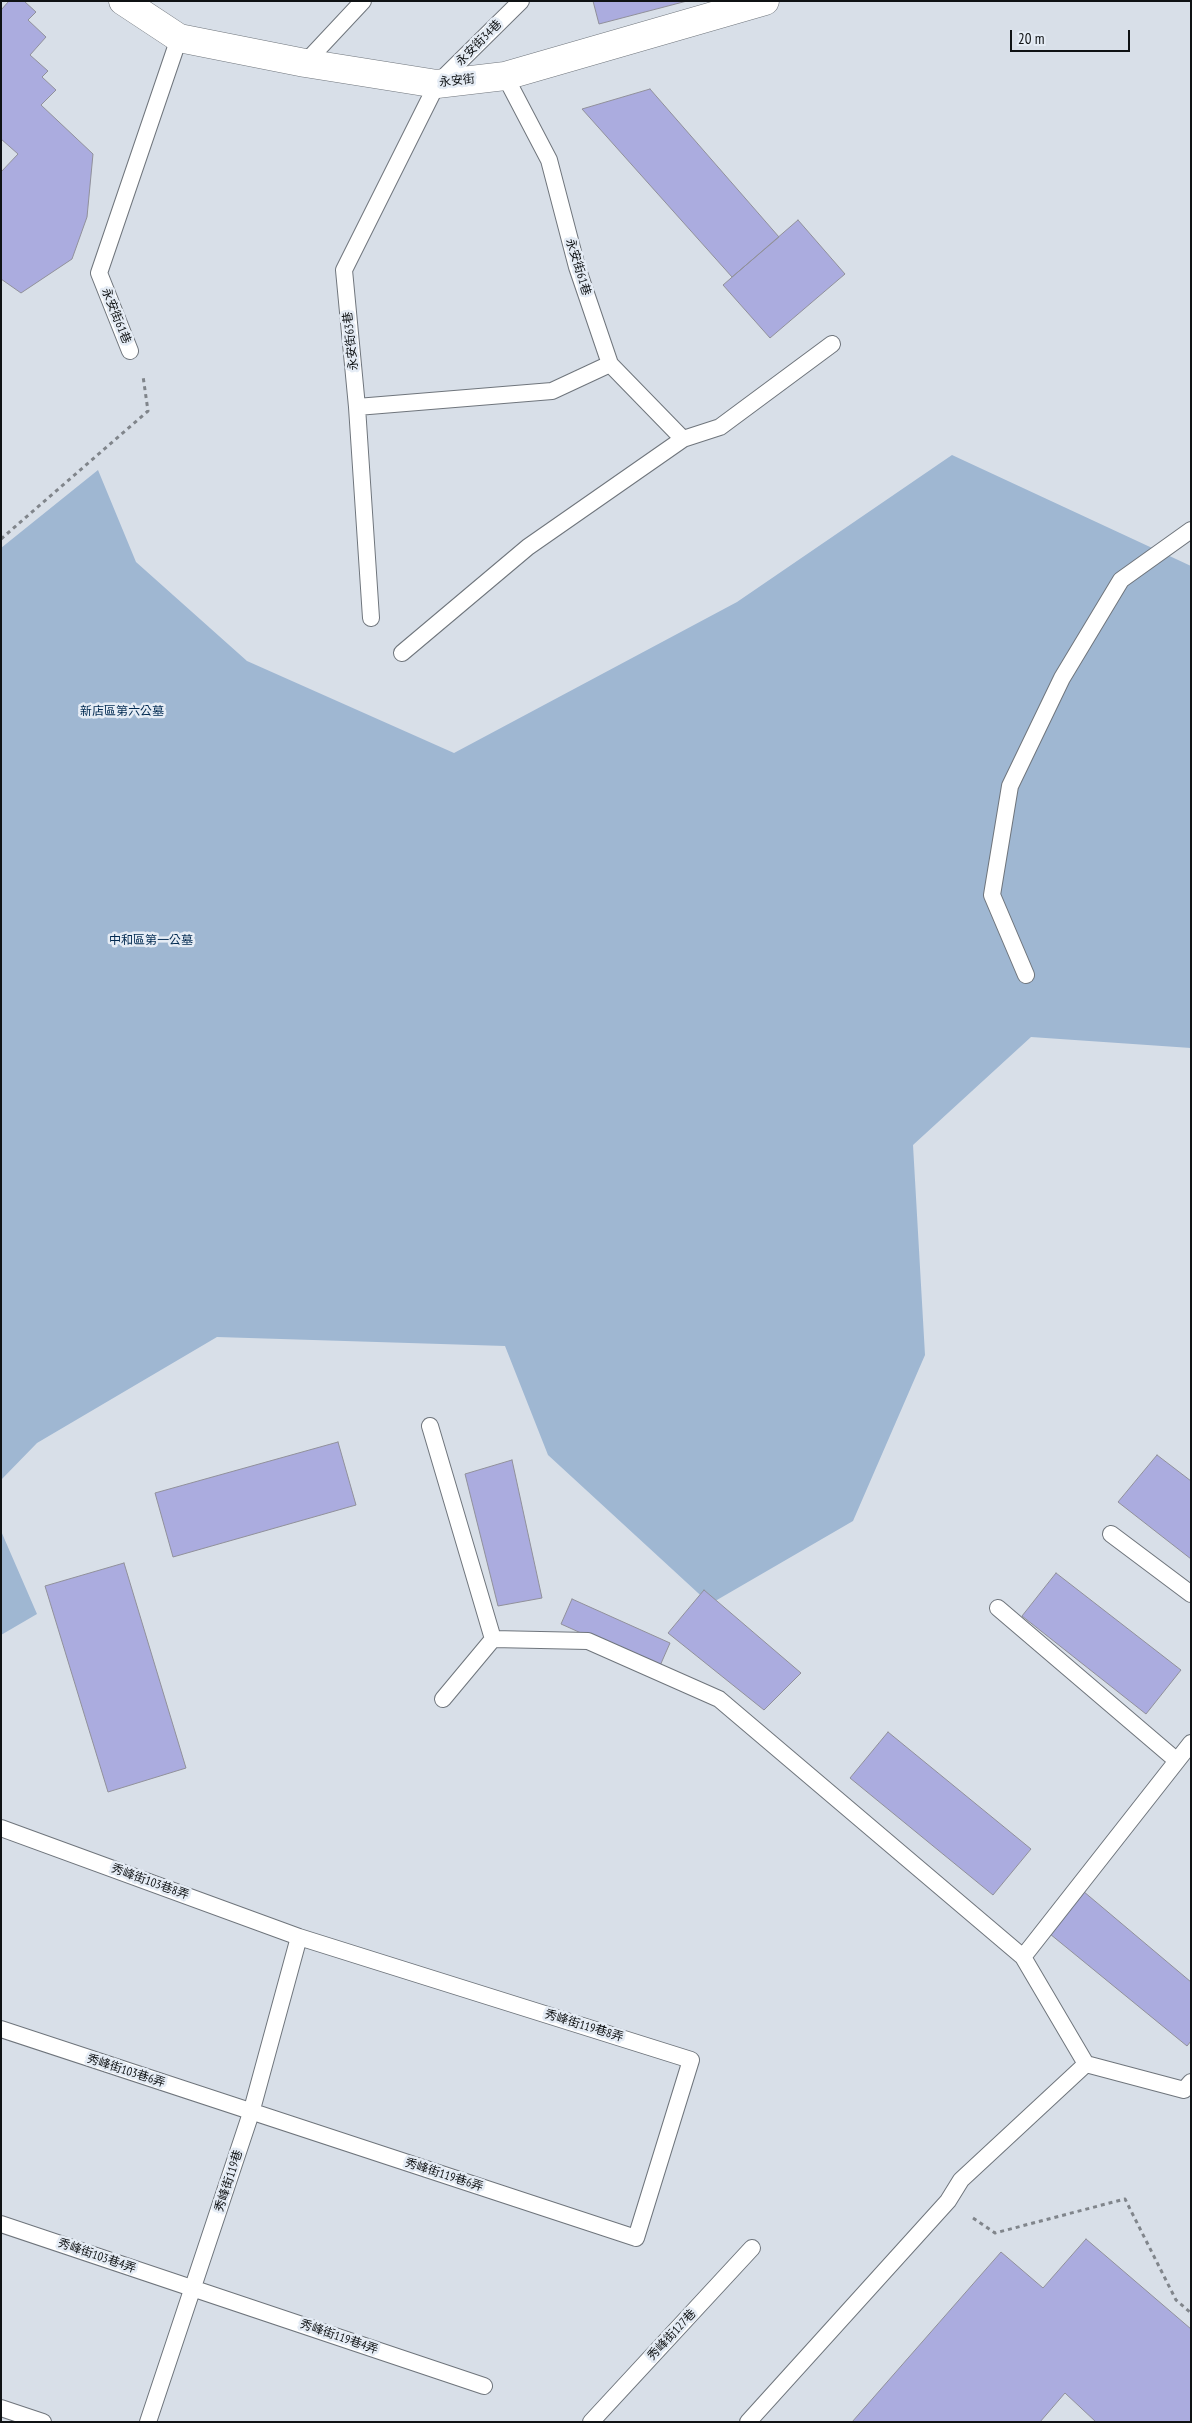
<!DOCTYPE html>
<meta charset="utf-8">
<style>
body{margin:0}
#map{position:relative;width:1192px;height:2423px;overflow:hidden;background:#d8dfe8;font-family:"PT Sans Narrow",sans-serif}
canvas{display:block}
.frame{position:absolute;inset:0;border:2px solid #0f1214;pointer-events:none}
.scale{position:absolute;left:1010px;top:30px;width:120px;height:22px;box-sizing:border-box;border:2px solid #0f1214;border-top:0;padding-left:6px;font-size:15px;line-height:18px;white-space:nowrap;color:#0f1214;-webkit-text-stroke:4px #e5ecf5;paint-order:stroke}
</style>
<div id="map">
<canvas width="1192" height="2423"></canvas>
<div class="frame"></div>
<div class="scale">20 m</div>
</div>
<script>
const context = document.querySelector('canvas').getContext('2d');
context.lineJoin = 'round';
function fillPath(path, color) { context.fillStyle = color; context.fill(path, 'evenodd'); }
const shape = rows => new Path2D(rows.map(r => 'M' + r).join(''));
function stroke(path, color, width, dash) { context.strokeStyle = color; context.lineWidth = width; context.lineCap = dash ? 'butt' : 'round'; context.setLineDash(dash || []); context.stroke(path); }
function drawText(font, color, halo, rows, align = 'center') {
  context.font = font + ' "PT Sans Narrow","Noto Sans TC",sans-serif'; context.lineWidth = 5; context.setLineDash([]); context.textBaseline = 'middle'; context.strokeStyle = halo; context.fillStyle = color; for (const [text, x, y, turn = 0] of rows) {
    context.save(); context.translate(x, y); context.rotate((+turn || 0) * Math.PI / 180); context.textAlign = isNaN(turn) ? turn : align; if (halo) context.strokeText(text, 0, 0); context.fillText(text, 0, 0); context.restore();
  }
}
const green = shape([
 [952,455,1191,566,1191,1048,1031,1037,913,1145,925,1355,853,1521,710,1604,548,1455,505,1346,217,1337,37,1443,1,1480,1,548,98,470,136,562,247,661,454,753,737,602],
 [1,1531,37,1614,1,1635]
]);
const building = shape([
 [9,1,24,1,36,12,28,20,46,37,30,55,48,71,42,77,56,90,41,105,93,154,87,217,72,259,21,293,1,279,1,172,18,154,1,139,1,10,9,1],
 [593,1,687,1,599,24,593,1],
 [650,89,779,237,732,277,582,109,650,89],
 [798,220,845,274,770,338,723,285,798,220],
 [338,1442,356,1505,173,1557,155,1493,338,1442],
 [1157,1455,1191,1481,1191,1559,1118,1502,1157,1455],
 [512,1460,542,1598,498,1606,465,1474,512,1460],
 [124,1563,186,1768,108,1792,45,1586,124,1563],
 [1056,1573,1181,1670,1146,1714,1022,1616,1056,1573],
 [704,1590,801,1673,764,1710,668,1633,704,1590],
 [572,1599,670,1643,659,1668,561,1624,572,1599],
 [888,1732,1031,1849,993,1895,850,1778,888,1732],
 [1083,1891,1191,1982,1191,2041,1187,2046,1050,1934,1083,1891],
 [1086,2239,1191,2329,1191,2422,1096,2422,1065,2393,1040,2422,852,2422,1001,2252,1043,2288,1086,2239]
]);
const path = shape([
 [1,539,148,411,143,376],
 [973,2218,995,2233,1125,2199,1176,2300,1191,2313]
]);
const service = shape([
 [305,63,363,1],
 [505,76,549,160,577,267,610,364,683,439],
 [130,351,99,273,179,38],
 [357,407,552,391,610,364],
 [371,618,357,407,344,270,437,84,521,1],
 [402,653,528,547,683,439,720,427,832,344],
 [1026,975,992,895,1010,786,1062,678,1121,580,1191,530],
 [430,1426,493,1639,588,1641,719,1699,1023,1957,1086,2064,961,2180,948,2201,748,2422],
 [1111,1534,1191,1594],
 [998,1608,1176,1760],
 [443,1699,493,1639],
 [1,1828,299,1937,691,2060,636,2238,1,2029],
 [1023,1957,1191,1743],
 [1086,2064,1184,2090,1191,2082],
 [1,2224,484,2386],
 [1,2408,43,2422],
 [148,2422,251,2113,299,1937],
 [591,2422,752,2248]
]);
const minor = shape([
 [123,1,179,38,305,63,437,84,505,76,765,1]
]);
const streetNames = [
 ["永安街34巷",479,43,-45],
 ["永安街",457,81,-6],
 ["永安街61巷",578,267,73],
 ["永安街61巷",116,316,68],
 ["永安街63巷",351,341,-96],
 ["秀峰街103巷8弄",150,1882,20],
 ["秀峰街119巷8弄",584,2026,17],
 ["秀峰街103巷6弄",126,2071,18],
 ["秀峰街119巷6弄",444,2175,18],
 ["秀峰街119巷",229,2181,-72],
 ["秀峰街103巷4弄",97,2256,19],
 ["秀峰街127巷",672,2335,-47],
 ["秀峰街119巷4弄",339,2337,19]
];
const parkNames = [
 ["新店區第六公墓",122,712],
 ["中和區第一公墓",151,941]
];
fillPath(green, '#9fb7d2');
fillPath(building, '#abacdf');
stroke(building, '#90909a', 1);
stroke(service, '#6f757c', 18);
stroke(minor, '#6f757c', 29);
stroke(path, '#80858b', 3, [4, 4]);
stroke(service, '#fff', 16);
stroke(minor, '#fff', 28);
drawText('12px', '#0f1214', '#e5ecf5', streetNames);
drawText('12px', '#012950', '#e5ecf5', parkNames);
</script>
